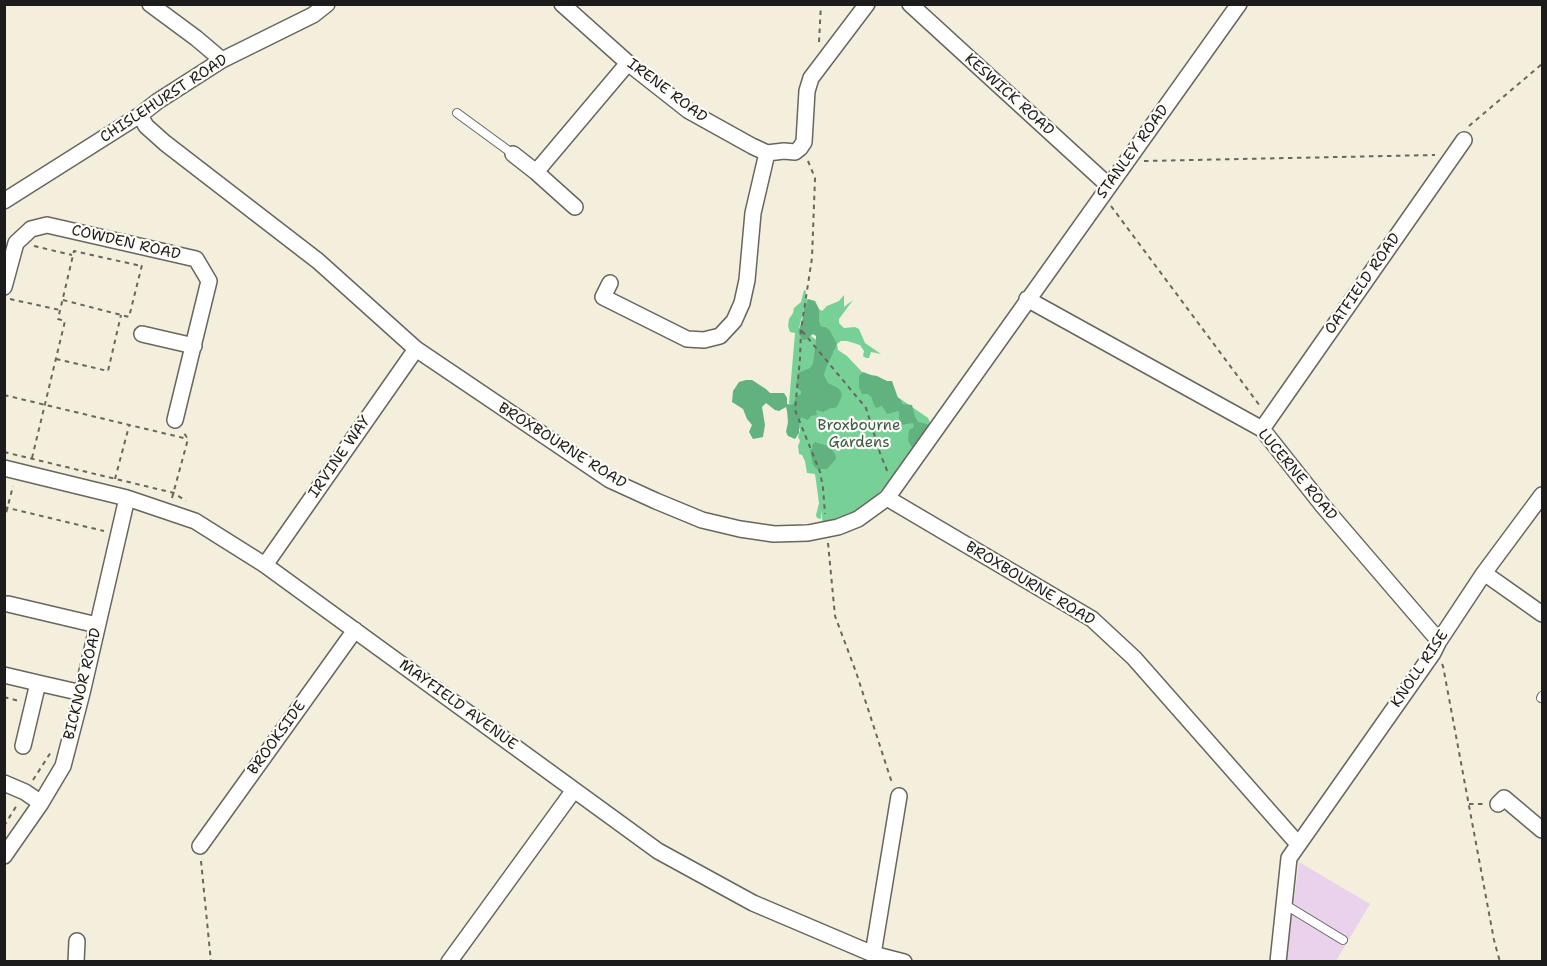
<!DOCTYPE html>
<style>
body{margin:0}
#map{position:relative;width:1547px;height:966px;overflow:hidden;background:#f3efdc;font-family:"Shantell Sans",sans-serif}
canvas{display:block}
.frame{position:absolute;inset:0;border:6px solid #1c1c1c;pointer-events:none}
</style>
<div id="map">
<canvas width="1547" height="966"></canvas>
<div class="frame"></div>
</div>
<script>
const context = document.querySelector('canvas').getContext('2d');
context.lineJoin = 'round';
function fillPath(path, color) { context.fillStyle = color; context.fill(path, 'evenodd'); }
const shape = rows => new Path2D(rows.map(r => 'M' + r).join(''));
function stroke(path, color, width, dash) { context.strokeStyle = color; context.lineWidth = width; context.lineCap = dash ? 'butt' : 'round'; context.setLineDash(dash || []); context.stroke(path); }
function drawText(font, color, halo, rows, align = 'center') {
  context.font = font + ' "Shantell Sans",sans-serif'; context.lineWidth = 4.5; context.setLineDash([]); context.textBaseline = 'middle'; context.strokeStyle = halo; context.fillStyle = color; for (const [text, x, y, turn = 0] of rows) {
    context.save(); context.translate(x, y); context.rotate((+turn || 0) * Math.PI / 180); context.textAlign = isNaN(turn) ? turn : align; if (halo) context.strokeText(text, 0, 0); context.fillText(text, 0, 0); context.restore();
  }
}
const built = shape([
 [1299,862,1370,904,1336,961,1286,962]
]);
const green = shape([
 [804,290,806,291,805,299,808,299,804,309,799,328,834,352,826,327,821,326,819,320,819,309,822,311,827,306,839,301,844,295,844,307,853,300,839,319,839,323,844,328,855,327,859,329,865,343,881,354,871,352,869,358,866,358,863,356,864,351,860,345,847,341,841,341,837,344,838,350,847,356,863,373,928,418,931,425,894,477,891,479,871,502,850,515,823,525,821,510,821,519,817,518,816,515,819,503,815,474,807,473,805,461,802,455,799,454,798,446,800,441,798,437,800,430,789,403,795,333,790,332,788,326,789,319,793,313,794,308,801,302]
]);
const forest = shape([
 [808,299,815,301,819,309,819,320,821,326,826,327,830,331,837,344,826,368,824,375,828,383,838,388,842,393,841,398,838,405,835,408,831,408,823,412,816,410,817,415,811,416,808,420,801,417,799,423,799,433,795,439,788,436,786,432,788,422,787,411,786,407,779,411,775,410,766,403,762,407,765,425,763,437,753,439,749,432,752,425,747,419,743,409,732,402,733,391,739,382,746,380,752,380,766,389,770,393,784,393,787,398,787,404,793,405,796,397,801,394,801,391,796,386,798,373,810,368,813,364,816,342,816,336,813,334,805,340,802,339,798,332,802,321,804,309],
 [863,372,871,375,877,376,887,381,892,381,898,398,901,400,902,404,912,405,915,417,918,422,927,424,932,429,916,455,908,440,909,430,914,427,913,423,901,425,899,418,899,411,887,414,882,406,876,408,873,403,872,398,868,394,862,394,859,387,859,376],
 [815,442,825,445,832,450,835,454,836,459,827,469,817,469,813,465,810,450,812,449,813,444]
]);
const path = shape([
 [819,42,821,4],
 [1469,126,1542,64],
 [808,161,815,178,812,258,801,330,800,359,795,410,820,472,823,488,825,514],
 [1144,161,1435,155],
 [1111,206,1260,406],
 [34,246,72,255],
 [10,299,60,310],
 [63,300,129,317,143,261],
 [802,331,866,408,880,453,888,473],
 [56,359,108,371,121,315],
 [4,395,188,439],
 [4,452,174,493,186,501],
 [32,458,65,321,58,319,74,251,141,266],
 [115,479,129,426],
 [172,498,188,439,184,433],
 [4,507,104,531],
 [4,521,13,486],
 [828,543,835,616,856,672,892,783],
 [1442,664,1443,666,1494,940,1500,962],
 [4,697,19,701],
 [33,780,51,752],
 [1469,804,1483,804],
 [4,826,17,805],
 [201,861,211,962]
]);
const service = shape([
 [457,113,513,154],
 [1541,698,1542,696],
 [1284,904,1343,940]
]);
const minor = shape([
 [150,4,196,38,222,60],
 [562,4,628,63,689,111,752,146,767,153,784,151,795,152,800,148,804,142,807,91,811,78,867,4],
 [910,4,1109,186],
 [140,115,146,126,165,143,318,261,416,349,610,480,656,501,702,520,740,529,774,534,808,533,838,527,858,519,887,498,1092,619,1134,658,1298,844],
 [513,154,536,172,628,63],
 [536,172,575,207],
 [4,201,140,115,158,101,222,60,313,15,327,4],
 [610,283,603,297,687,339,704,340,720,336,734,321,742,303,747,280,753,213,767,153],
 [4,287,16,243,31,229,47,225,196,259,209,281,175,420],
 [1027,299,1262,429,1323,506,1439,641],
 [142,334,194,346],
 [1262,429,1464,140],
 [4,468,127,498,195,521,265,565,658,851,753,903,873,954,904,962],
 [887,498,1239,4],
 [265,565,416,349],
 [1484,573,1542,614],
 [8,604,97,625],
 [4,675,38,683],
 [23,746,38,683,82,693],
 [4,783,25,792,41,803],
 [1498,804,1504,798,1542,830],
 [200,846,355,630],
 [4,856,41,803,63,766,82,693,127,498],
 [873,954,899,796],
 [76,962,77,941],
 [449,962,574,790],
 [1278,962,1289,858,1433,653,1439,641,1484,573,1542,495]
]);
const streetNames = [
 ["IRENE ROAD",667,91,37],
 ["KESWICK ROAD",1009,95,42],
 ["CHISLEHURST ROAD",164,99,-33],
 ["STANLEY ROAD",1133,152,-54],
 ["COWDEN ROAD",126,243,13],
 ["OATFIELD ROAD",1363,284,-55],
 ["BROXBOURNE ROAD",562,446,32],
 ["IRVINE WAY",340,457,-55],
 ["LUCERNE ROAD",1297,475,50],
 ["BROXBOURNE ROAD",1030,584,31],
 ["KNOLL RISE",1420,669,-56],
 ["BICKNOR ROAD",83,684,-76],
 ["MAYFIELD AVENUE",458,705,36],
 ["BROOKSIDE",277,738,-54]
];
const parkNames = [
 ["Broxbourne",859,426],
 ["Gardens",859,443]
];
fillPath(built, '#ead1ec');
fillPath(green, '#77d096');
fillPath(forest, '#61b27f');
stroke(service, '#67665f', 10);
stroke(minor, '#67665f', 18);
stroke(path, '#67665f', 2, [4.5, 4.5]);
stroke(service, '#fff', 8);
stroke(minor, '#fff', 15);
drawText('15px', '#1c1c1c', '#fdfcf7', streetNames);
drawText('15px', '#3c5b47', '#fdfcf7', parkNames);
</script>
